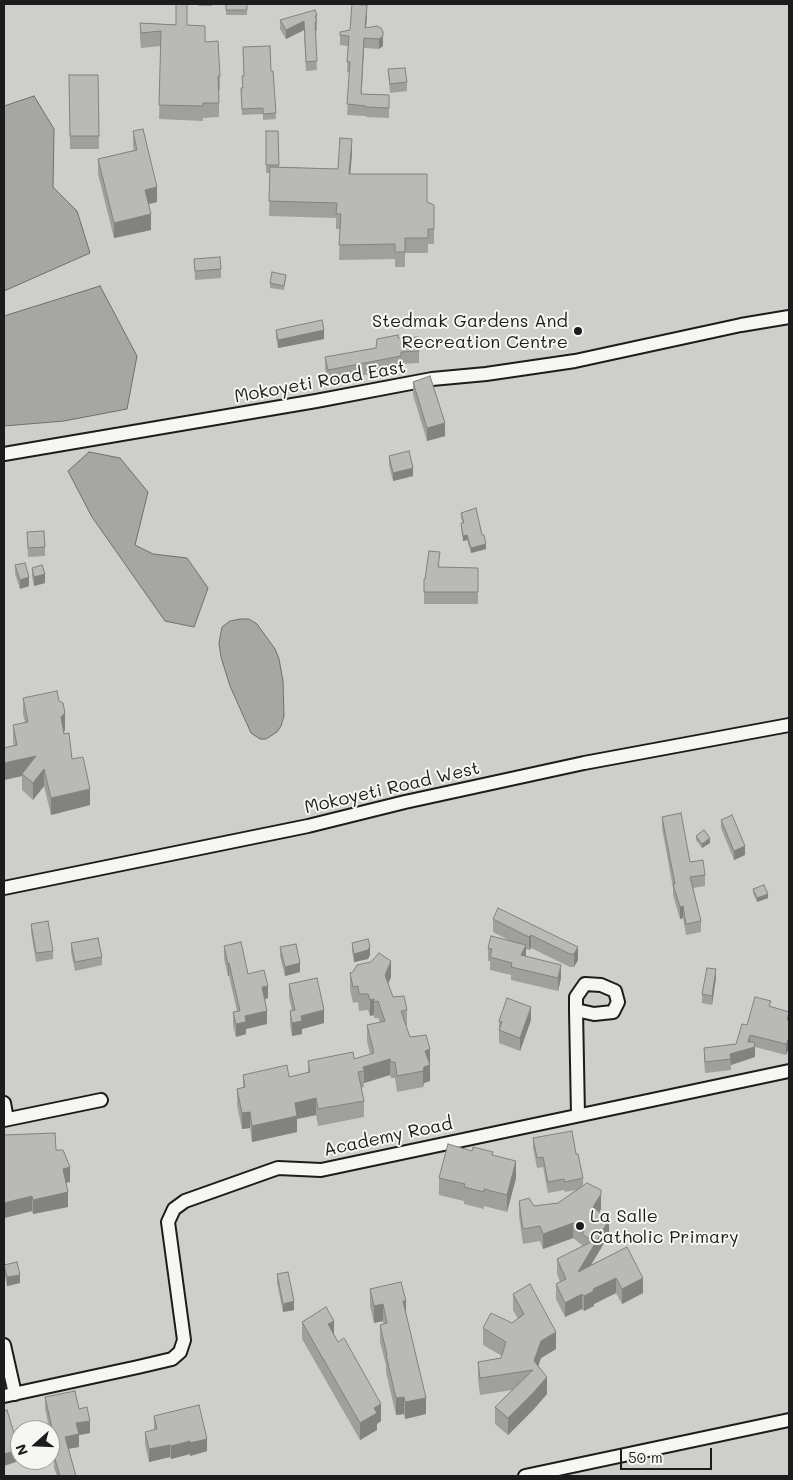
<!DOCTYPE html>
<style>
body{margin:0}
#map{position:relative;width:793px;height:1480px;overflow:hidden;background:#edede9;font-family:Mali,sans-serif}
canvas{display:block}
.frame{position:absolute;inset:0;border:5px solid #1c1c1c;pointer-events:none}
.north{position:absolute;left:10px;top:1420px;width:50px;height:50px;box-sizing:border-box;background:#f6f6f2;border:1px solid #9f9f9c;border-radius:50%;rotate:250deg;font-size:14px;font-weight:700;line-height:20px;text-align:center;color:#1c1c1c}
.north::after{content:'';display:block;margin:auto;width:18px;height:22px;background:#1c1c1c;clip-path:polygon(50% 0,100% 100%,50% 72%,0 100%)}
.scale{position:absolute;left:620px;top:1448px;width:92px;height:22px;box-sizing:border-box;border:2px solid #1c1c1c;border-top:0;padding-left:6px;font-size:15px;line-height:18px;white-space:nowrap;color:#1c1c1c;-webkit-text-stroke:4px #f6f6f2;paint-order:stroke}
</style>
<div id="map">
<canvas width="793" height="1480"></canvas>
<div class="frame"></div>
<div class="north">N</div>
<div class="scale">50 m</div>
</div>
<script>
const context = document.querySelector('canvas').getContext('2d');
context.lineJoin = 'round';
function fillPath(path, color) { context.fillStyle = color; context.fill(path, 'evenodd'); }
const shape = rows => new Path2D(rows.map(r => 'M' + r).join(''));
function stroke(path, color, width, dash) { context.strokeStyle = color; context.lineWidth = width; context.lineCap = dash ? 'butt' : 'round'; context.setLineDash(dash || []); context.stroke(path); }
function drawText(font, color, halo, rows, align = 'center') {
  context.font = font + ' Mali,sans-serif'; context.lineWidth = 4; context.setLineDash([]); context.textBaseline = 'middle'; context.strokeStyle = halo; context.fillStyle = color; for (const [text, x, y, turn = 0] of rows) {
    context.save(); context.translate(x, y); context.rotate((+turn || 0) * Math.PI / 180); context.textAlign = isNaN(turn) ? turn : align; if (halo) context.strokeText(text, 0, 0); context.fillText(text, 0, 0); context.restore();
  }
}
const green = shape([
 [4,4,789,4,789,1476,4,1476],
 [20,1430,50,1430,50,1460,20,1460]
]);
const water = shape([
 [34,96,54,129,53,187,77,211,90,253,4,291,4,106,34,96],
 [100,286,137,356,127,409,64,421,4,426,4,316,100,286],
 [89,452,120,458,148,492,135,545,153,554,187,558,208,588,194,627,165,621,92,517,68,471,89,452],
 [240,619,249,619,257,624,275,649,279,659,283,681,284,716,281,726,277,732,266,739,260,739,251,733,230,686,221,657,219,643,222,627,230,621,240,619]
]);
const street = shape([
 [4,454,316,401,432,379,486,374,575,361,741,325,789,317],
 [4,888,308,826,405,802,584,763,789,725],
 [576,1010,594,1014,613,1012,618,1002,615,991,601,985,585,984,576,997,576,1010,578,1115],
 [4,1103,7,1119],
 [4,1120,101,1100],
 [4,1345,15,1394],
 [4,1396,138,1367,172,1359,180,1352,184,1340,168,1222,174,1209,185,1201,278,1168,321,1170,789,1071],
 [525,1476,789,1420]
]);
const wall = shape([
 [197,4,212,4,212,6,199,6],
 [225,4,247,4,247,15,226,15,226,6,225,6],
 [317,15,317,31,315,31,317,70,306,71,304,30,286,39,280,29,280,20],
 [367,16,366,28,383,42,383,46,379,49,364,48,361,94,389,95,389,118,366,117,366,116,347,115,350,73,347,72,348,46,340,45,340,32,350,30],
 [140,23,187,25,205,42,220,76,220,90,219,90,219,117,203,118,203,121,159,119,161,46,141,48,140,38],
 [388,69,407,82,407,91,390,93],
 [271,71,276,119,263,120,263,114,242,115,241,88],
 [69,75,98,75,99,149,70,149],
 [133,131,157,202,148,204,151,230,114,238,98,174,98,159,134,150,133,146],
 [266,131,278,131,279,167,338,169,352,154,350,174,434,205,434,244,428,244,428,253,405,253,405,267,395,267,395,259,339,260,340,229,336,229,336,218,269,216,270,173,266,173],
 [194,259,221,269,221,278,195,280],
 [286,279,284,290,270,288,270,283],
 [276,330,324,339,278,348,276,338],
 [398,338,419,351,419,363,401,364,401,368,328,382,325,369,325,357,376,348],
 [413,382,445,436,427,441,413,395],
 [389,456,413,476,393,481,389,465],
 [461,513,482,535,486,549,471,553,467,540,463,541,461,528,461,523,463,523,461,518],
 [27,532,45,547,45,556,28,557],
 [440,564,439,567,478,568,478,604,424,604,424,579,425,579],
 [15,565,29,586,20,589,15,574],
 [32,568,45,583,34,586,32,577],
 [23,698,65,730,64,732,72,759,90,805,51,815,44,786,33,800,22,790,22,776,4,780,4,748,14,745,13,742,13,725,25,722,23,715],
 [662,817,690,862,705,875,705,886,693,888,701,921,701,932,686,935,683,918,680,919,673,895,673,888,662,828],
 [721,820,745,855,734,860,721,828],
 [696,836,710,843,702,848,696,840],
 [753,889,768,898,757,902,753,893],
 [493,919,578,947,578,960,574,967,570,967,531,948,529,950,526,949,526,956,561,978,558,991,511,980,511,975,490,970,490,961,488,961,488,948,512,942,493,932],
 [31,924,53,951,53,959,36,962,31,932],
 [71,943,102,957,102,965,75,971,71,952],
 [352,943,370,955,368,959,354,962,352,951],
 [224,946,268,998,265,999,267,1024,246,1029,246,1034,236,1037,233,1025,233,1012,237,1011,229,976,228,976,224,959],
 [280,947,300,972,285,976,280,956],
 [350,973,391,977,388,984,393,997,407,1010,407,1026,406,1026,410,1037,430,1049,430,1081,424,1083,423,1087,397,1092,395,1078,391,1078,390,1075,364,1083,364,1087,361,1088,364,1101,364,1117,318,1126,316,1115,297,1119,297,1132,252,1142,250,1128,242,1129,237,1105,237,1089,243,1088,243,1075,289,1077,308,1073,308,1061,354,1059,370,1054,367,1041,367,1025,380,1022,378,1018,374,1018,374,1015,370,1016,368,1010,359,1011,358,1002,353,1003,350,989],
 [716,978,712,1005,702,1003,702,994],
 [289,984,324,1023,302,1029,302,1034,292,1036,290,1024,290,1011,292,1011,289,997],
 [771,1007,789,1012,789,1051,788,1050,786,1055,755,1047,755,1057,731,1065,731,1070,705,1073,704,1058,704,1048,736,1044,747,1025],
 [531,1020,520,1051,499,1043,499,1021],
 [4,1135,56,1150,70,1182,66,1183,68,1207,33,1214,32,1211,4,1218],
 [533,1138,576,1154,583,1178,583,1186,601,1209,599,1212,609,1235,591,1265,627,1247,643,1293,622,1304,616,1293,594,1304,594,1306,584,1311,582,1309,565,1317,556,1299,556,1284,560,1282,557,1274,557,1259,582,1246,582,1245,573,1238,543,1249,540,1241,523,1244,519,1216,519,1201,534,1206,558,1203,576,1190,565,1192,564,1190,548,1193,543,1167,537,1168,533,1148],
 [472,1151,493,1155,516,1178,507,1212,484,1206,484,1209,464,1204,464,1201,439,1195,439,1178],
 [4,1265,20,1283,7,1286,4,1273],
 [277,1274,294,1310,283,1312,277,1283],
 [370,1289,406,1315,426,1414,405,1419,404,1414,396,1415,386,1372,386,1365,380,1342,380,1325,383,1324,383,1321,374,1323,370,1306],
 [513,1294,556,1349,541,1358,538,1366,547,1394,533,1410,508,1435,495,1424,495,1407,512,1390,480,1395,478,1379,478,1362,501,1358,502,1356,483,1345,483,1328,512,1323,518,1319,513,1310],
 [302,1322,334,1336,381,1421,377,1424,377,1430,360,1440,302,1339],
 [45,1397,90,1433,79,1435,79,1447,69,1449,76,1476,57,1476,54,1468,54,1456,55,1455,45,1409],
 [154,1416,207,1451,190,1456,190,1454,171,1459,170,1457,149,1462,145,1444,145,1432,154,1430]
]);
const shadedWall = shape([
 [367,5,367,16,365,38,365,28],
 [304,21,304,30,286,39,286,30],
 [383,32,383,46,379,49,379,39],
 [364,38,364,48,361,105,361,94],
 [352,139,352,154,349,189,349,174],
 [157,187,157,202,145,205,145,190],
 [151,214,151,230,114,238,114,223],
 [324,330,324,339,278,348,278,340],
 [445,423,445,436,427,441,427,428],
 [413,468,413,476,393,481,393,473],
 [467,535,467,540,463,541,463,536],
 [486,544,486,549,471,553,471,548],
 [45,574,45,583,34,586,34,577],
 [29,577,29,586,20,589,20,580],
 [65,713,65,730,61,734,61,717],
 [36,756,22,774,22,776,4,780,4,763],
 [44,769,44,786,33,800,33,783],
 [90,789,90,805,51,815,51,798],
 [710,838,710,843,702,848,702,844],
 [745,846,745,855,734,860,734,851],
 [768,894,768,898,757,902,757,898],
 [683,906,683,918,680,919,680,907],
 [531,935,531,948,529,950,529,937],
 [526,945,526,958,521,955],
 [370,946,370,955,368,959,354,962,354,954],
 [578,947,578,960,574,967,574,954],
 [391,961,391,977,385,991,385,975],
 [229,963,229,976,228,976,228,964],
 [300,963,300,972,285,976,285,967],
 [561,965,561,978,558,991,558,978],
 [716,969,716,978,712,1005,712,996],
 [268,986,268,998,262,1000,262,987],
 [374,999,374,1015,370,1016,370,1000],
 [531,1007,531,1020,520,1051,520,1038],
 [324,1010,324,1023,302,1029,302,1034,292,1036,292,1023,301,1016],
 [267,1011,267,1024,246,1029,246,1034,236,1037,236,1024,245,1016],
 [750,1035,750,1045,755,1047,755,1057,731,1065,730,1054,748,1042],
 [788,1040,788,1050,786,1055,786,1044],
 [430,1049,430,1081,424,1083,423,1087,423,1071,425,1051],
 [390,1059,390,1075,364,1083,364,1071,363,1067],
 [316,1098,316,1115,297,1119,297,1132,252,1142,252,1126,295,1103],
 [250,1112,250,1128,242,1129,242,1113],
 [516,1161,516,1178,507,1212,507,1195],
 [70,1167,70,1182,63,1183,63,1169],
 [68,1192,68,1207,33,1214,33,1200],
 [601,1194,601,1209,593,1222,593,1207],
 [32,1196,32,1211,4,1218,4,1203],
 [609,1220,609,1235,578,1286,578,1272],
 [573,1223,573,1238,543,1249,543,1234],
 [20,1275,20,1283,7,1286,7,1277],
 [616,1278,616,1293,594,1304,594,1306,584,1311,584,1296,593,1289],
 [643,1278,643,1293,622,1304,622,1289],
 [582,1294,582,1309,565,1317,565,1303],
 [294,1301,294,1310,283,1312,283,1304],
 [403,1301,406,1301,406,1317],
 [383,1304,383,1321,374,1323,374,1306],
 [334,1321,334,1337,328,1324],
 [556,1332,556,1349,541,1358,534,1378,534,1361,541,1341],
 [547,1377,547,1394,533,1410,508,1435,508,1418],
 [404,1397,404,1414,396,1415,396,1398],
 [426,1398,426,1414,405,1419,405,1402],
 [381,1404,381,1421,377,1424,377,1430,360,1440,360,1423,374,1408],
 [90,1421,90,1433,79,1435,79,1447,65,1449,65,1437,76,1423],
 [207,1439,207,1451,190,1456,190,1443],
 [190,1441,190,1454,171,1459,171,1446],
 [170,1445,170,1457,149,1462,149,1449],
 [19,1450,19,1461,4,1466,4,1454]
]);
const building = shape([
 [176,4,187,4,187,25,205,26,205,42,218,41,220,76,218,76,219,103,203,103,203,106,159,105,161,31,141,33,140,23,176,25,176,4],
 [226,4,247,4,247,10,226,10,226,4],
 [352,4,367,5,365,28,377,26,381,28,383,32,383,36,379,39,364,38,361,94,389,95,389,108,366,107,366,106,347,104,350,62,347,62,349,36,340,35,340,32,350,30,352,4],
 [315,10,317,15,315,16,317,22,315,22,317,61,306,62,304,21,286,30,280,20,315,10],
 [270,46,271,71,273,71,276,113,263,114,263,108,242,109,241,88,243,88,242,76,244,76,243,47,270,46],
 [405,68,407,82,390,84,388,69,405,68],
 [69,75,98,75,99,136,70,136,69,75],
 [143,129,157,187,145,190,151,214,114,223,98,159,137,150,133,131,143,129],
 [266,131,278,131,279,165,266,165,266,131],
 [340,138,352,139,349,174,427,174,427,202,434,205,434,229,428,229,428,238,405,238,405,252,395,252,395,244,339,245,341,214,336,214,337,203,269,201,270,167,338,169,340,138],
 [220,257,221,269,195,271,194,259,220,257],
 [272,272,286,275,284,286,270,283,272,272],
 [322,320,324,330,278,340,276,330,322,320],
 [398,335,398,338,419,337,419,351,401,352,401,356,328,370,325,357,376,348,377,339,398,335],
 [430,376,445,423,427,428,413,382,430,376],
 [409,451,413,468,393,473,389,456,409,451],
 [476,508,482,535,484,535,486,544,471,548,467,535,463,536,461,523,464,523,461,513,476,508],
 [44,531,45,547,28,548,27,532,44,531],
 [429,551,440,552,438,567,478,568,478,592,424,592,424,579,425,579,429,551],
 [25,563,29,577,20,580,15,565,25,563],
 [42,565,45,574,34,577,32,568,42,565],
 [57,691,59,701,63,703,65,713,61,717,64,734,69,733,72,759,83,757,90,789,51,798,44,769,33,783,22,774,36,756,4,763,4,748,17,745,13,725,28,722,23,698,57,691],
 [681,813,690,862,703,860,705,875,690,877,701,921,686,924,683,906,680,907,673,884,675,884,662,817,681,813],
 [732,815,745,846,734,851,721,820,732,815],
 [704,830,710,838,702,844,696,836,704,830],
 [764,885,768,894,757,898,753,889,764,885],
 [498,908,578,947,574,954,570,954,531,935,529,937,493,919,498,908],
 [48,921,53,951,36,953,31,924,48,921],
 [491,936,526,945,521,955,561,965,558,978,511,967,512,963,490,957,492,949,488,948,491,936],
 [98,938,102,957,75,962,71,943,98,938],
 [368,939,370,946,368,950,354,954,352,943,368,939],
 [241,942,248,974,264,970,268,986,262,987,267,1011,245,1016,246,1022,236,1024,233,1012,240,1011,229,963,228,964,224,946,241,942],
 [296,944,300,963,285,967,280,947,296,944],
 [379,953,391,961,385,975,393,997,404,996,407,1010,401,1011,410,1037,426,1035,430,1049,425,1051,430,1065,424,1067,423,1071,397,1076,395,1062,391,1062,390,1059,363,1067,364,1071,358,1072,364,1101,318,1109,316,1098,295,1103,297,1116,252,1126,250,1112,242,1113,237,1089,245,1087,243,1075,287,1065,289,1077,310,1072,308,1061,353,1052,354,1059,374,1053,367,1025,385,1021,378,1001,374,1002,374,999,370,1000,368,994,359,994,358,986,353,987,350,973,353,972,357,965,371,962,379,953],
 [707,968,716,969,712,996,702,994,707,968],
 [317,978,324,1010,301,1016,302,1021,292,1023,290,1011,295,1010,289,984,317,978],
 [755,997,771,1001,769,1006,789,1012,787,1020,789,1020,789,1040,788,1040,786,1044,750,1035,748,1042,754,1042,755,1047,730,1054,731,1059,705,1062,704,1048,736,1044,742,1024,747,1025,755,997],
 [507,998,531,1007,520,1038,499,1030,502,1022,499,1021,507,998],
 [572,1131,576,1154,578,1154,583,1178,565,1182,564,1179,548,1182,543,1157,537,1158,533,1138,572,1131],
 [55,1133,56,1150,63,1150,70,1167,63,1169,68,1192,33,1200,32,1196,4,1203,4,1135,55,1133],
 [448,1144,472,1151,473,1147,493,1152,492,1155,516,1161,507,1195,484,1189,484,1192,464,1187,465,1184,439,1178,448,1144],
 [587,1183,601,1190,601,1194,593,1207,609,1220,578,1272,627,1247,643,1278,622,1289,616,1278,593,1289,594,1291,584,1296,582,1294,565,1303,556,1284,566,1279,557,1259,593,1241,582,1234,584,1231,573,1223,543,1234,540,1226,523,1229,519,1201,529,1198,534,1206,558,1203,587,1183],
 [17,1262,20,1275,7,1277,4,1265,17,1262],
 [288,1272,294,1301,283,1304,277,1274,288,1272],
 [401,1282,406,1301,403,1301,426,1398,405,1402,404,1397,396,1398,386,1355,387,1355,380,1325,387,1323,383,1304,374,1306,370,1289,401,1282],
 [530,1284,556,1332,541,1341,534,1361,547,1377,533,1393,508,1418,495,1407,533,1370,480,1378,478,1362,501,1358,506,1342,483,1328,491,1313,512,1323,524,1314,513,1294,530,1284],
 [326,1307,334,1321,328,1324,338,1342,344,1338,381,1404,374,1408,377,1413,360,1423,302,1322,326,1307],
 [75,1391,79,1409,87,1407,90,1421,76,1423,79,1434,65,1437,76,1476,60,1476,54,1456,58,1455,45,1397,75,1391],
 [199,1405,207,1439,190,1443,190,1441,171,1446,170,1445,149,1449,145,1432,157,1429,154,1416,199,1405],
 [7,1410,19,1450,4,1454,4,1411,7,1410]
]);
const markers = [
 [578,331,5,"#1c1c1c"],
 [580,1226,5,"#1c1c1c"]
];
const poiNames = [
 ["Stedmak Gardens And",568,321],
 ["Recreation Centre",568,342],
 ["La Salle",590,1216,"left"],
 ["Catholic Primary",590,1237,"left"]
];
const streetNames = [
 ["Mokoyeti Road East",320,382,-10],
 ["Mokoyeti Road West",392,788,-13],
 ["Academy Road",388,1137,-12]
];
fillPath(green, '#cececb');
fillPath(water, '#a6a6a3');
stroke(water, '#6f6f6d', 1);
stroke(street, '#1c1c1c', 16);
stroke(street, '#f6f6f2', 12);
fillPath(wall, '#9f9f9d');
fillPath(shadedWall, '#82827f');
fillPath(building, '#b9b9b6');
stroke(building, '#82827f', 1);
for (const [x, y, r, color] of markers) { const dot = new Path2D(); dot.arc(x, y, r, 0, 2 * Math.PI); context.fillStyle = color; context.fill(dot); stroke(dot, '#f6f6f2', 2); }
drawText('18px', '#1c1c1c', '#f6f6f2', poiNames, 'right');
drawText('18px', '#1c1c1c', '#f6f6f2', streetNames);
</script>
